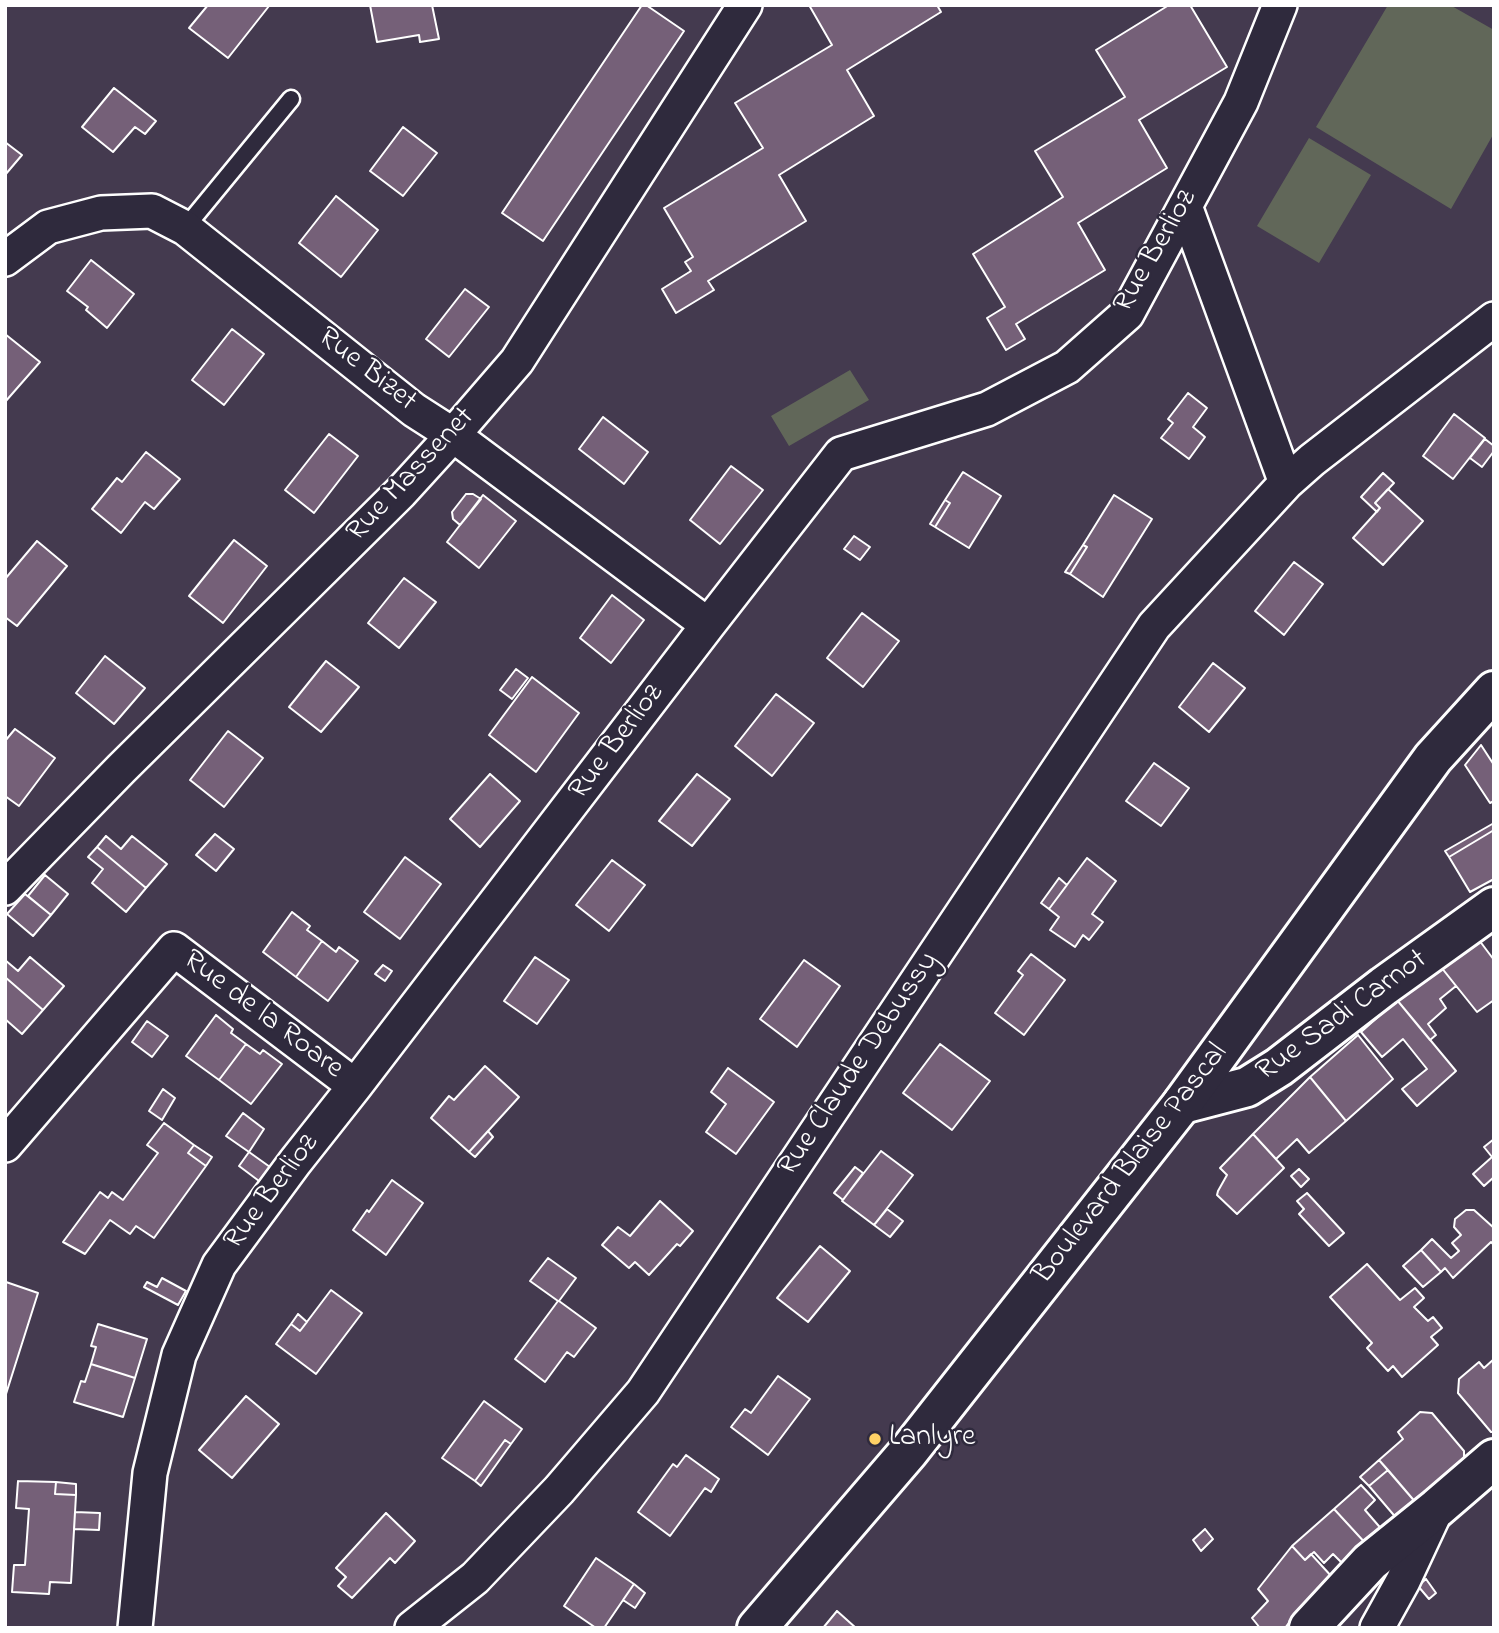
<!DOCTYPE html>
<style>
body{margin:0}
#map{position:relative;width:1499px;height:1633px;overflow:hidden;background:#443a4f;font-family:"Indie Flower",sans-serif}
canvas{display:block}
.frame{position:absolute;inset:0;border:7px solid #fff;pointer-events:none}
</style>
<div id="map">
<canvas width="1499" height="1633"></canvas>
<div class="frame"></div>
</div>
<script>
const context = document.querySelector('canvas').getContext('2d');
context.lineJoin = 'round';
function fillPath(path, color) { context.fillStyle = color; context.fill(path, 'evenodd'); }
const shape = rows => new Path2D(rows.map(r => 'M' + r).join(''));
function stroke(path, color, width, dash) { context.strokeStyle = color; context.lineWidth = width; context.lineCap = dash ? 'butt' : 'round'; context.setLineDash(dash || []); context.stroke(path); }
function drawText(font, color, halo, rows, align = 'center') {
  context.font = font + ' "Indie Flower",sans-serif'; context.lineWidth = 5; context.setLineDash([]); context.textBaseline = 'middle'; context.strokeStyle = halo; context.fillStyle = color; for (const [text, x, y, turn = 0] of rows) {
    context.save(); context.translate(x, y); context.rotate((+turn || 0) * Math.PI / 180); context.textAlign = isNaN(turn) ? turn : align; if (halo) context.strokeText(text, 0, 0); context.fillText(text, 0, 0); context.restore();
  }
}
const green = shape([
 [1388,5,1450,5,1494,30,1494,133,1451,209,1316,127],
 [1309,138,1371,175,1319,263,1257,226],
 [850,370,869,400,789,446,771,416]
]);
const building = shape([
 [208,5,268,5,269,6,228,58,189,28,208,5],
 [370,5,432,5,439,39,420,42,419,35,377,42,370,5],
 [642,5,646,5,684,31,543,241,502,213,642,5],
 [809,5,937,5,941,12,847,70,874,116,779,175,806,221,708,281,714,290,676,313,662,289,691,271,685,262,693,257,664,208,763,148,735,103,832,45,809,5],
 [1169,5,1190,5,1227,67,1139,120,1167,168,1078,223,1105,270,1016,324,1025,339,1006,350,987,318,1005,307,973,254,1063,197,1035,151,1125,97,1096,50,1169,5],
 [114,88,156,121,145,134,135,127,113,152,82,127,114,88],
 [403,127,437,153,403,196,370,171,403,127],
 [5,142,22,155,5,175,5,142],
 [336,196,378,230,341,277,299,243,336,196],
 [91,260,134,294,107,328,86,310,88,307,67,291,91,260],
 [465,289,489,307,449,357,426,339,465,289],
 [232,329,264,354,224,405,192,380,232,329],
 [5,334,40,362,5,402,5,334],
 [1188,393,1207,408,1193,427,1205,437,1189,459,1161,438,1173,423,1168,419,1188,393],
 [1454,414,1485,438,1453,479,1423,456,1454,414],
 [603,417,648,452,624,484,579,449,603,417],
 [329,434,358,456,314,513,285,490,329,434],
 [1485,439,1494,446,1494,451,1482,467,1470,458,1485,439],
 [146,452,180,479,154,509,145,502,121,533,92,509,117,478,122,482,146,452],
 [731,466,763,490,720,544,690,520,731,466],
 [963,472,1001,496,969,548,935,527,950,503,945,500,963,472],
 [1383,473,1394,483,1375,503,1380,508,1377,512,1361,497,1383,473],
 [1388,489,1423,521,1383,565,1353,538,1380,508,1375,503,1388,489],
 [466,494,473,494,481,499,460,525,453,519,452,512,466,494],
 [483,495,516,521,479,568,447,542,483,495],
 [1114,495,1152,519,1103,597,1070,574,1087,547,1083,545,1114,495],
 [945,500,950,503,935,527,930,524,945,500],
 [854,536,870,547,860,560,844,549,854,536],
 [234,540,267,566,223,623,189,596,234,540],
 [37,541,67,566,17,626,5,617,5,579,37,541],
 [1083,545,1087,547,1070,574,1065,572,1083,545],
 [1294,562,1323,584,1284,635,1255,611,1294,562],
 [404,578,436,602,399,648,368,623,404,578],
 [612,595,644,620,611,663,580,638,612,595],
 [862,613,899,641,863,687,827,658,862,613],
 [105,656,145,688,114,724,76,693,105,656],
 [326,661,359,687,321,732,289,707,326,661],
 [1213,663,1245,688,1209,732,1179,707,1213,663],
 [516,669,528,678,512,699,500,690,516,669],
 [532,677,579,713,536,772,489,735,532,677],
 [776,694,814,723,772,776,735,746,776,694],
 [15,729,55,758,19,806,5,796,6,751,5,741,15,729],
 [228,731,263,758,224,807,190,780,228,731],
 [1481,745,1494,765,1494,801,1490,803,1465,765,1481,745],
 [1154,763,1189,788,1161,826,1126,801,1154,763],
 [490,774,520,801,480,847,450,819,490,774],
 [697,774,730,799,692,846,659,821,697,774],
 [1494,823,1494,830,1449,857,1445,851,1494,823],
 [1494,830,1494,879,1470,892,1449,857,1494,830],
 [215,834,234,849,216,871,196,855,215,834],
 [106,836,121,849,132,836,167,864,146,888,97,847,106,836],
 [97,847,146,888,126,912,92,883,103,869,88,857,97,847],
 [405,857,441,884,400,939,364,912,405,857],
 [1087,858,1116,881,1092,914,1103,922,1089,940,1083,935,1075,947,1050,930,1059,917,1049,909,1087,858],
 [612,860,645,885,609,931,576,905,612,860],
 [45,875,68,894,51,915,28,896,45,875],
 [1059,878,1067,885,1049,909,1041,903,1059,878],
 [25,894,51,915,33,936,7,914,25,894],
 [292,912,310,926,307,930,322,941,296,977,263,952,292,912],
 [1479,940,1494,960,1494,1000,1477,1012,1441,967,1479,940],
 [322,941,336,952,339,947,358,961,328,1001,296,977,322,941],
 [1031,954,1065,980,1024,1035,995,1013,1023,975,1018,971,1031,954],
 [30,957,64,986,43,1010,5,977,5,960,18,971,30,957],
 [535,957,569,980,537,1024,504,1001,535,957],
 [804,960,840,986,797,1047,760,1019,804,960],
 [383,965,392,971,385,981,375,974,383,965],
 [1441,967,1456,986,1440,999,1446,1008,1428,1024,1436,1035,1430,1040,1397,1000,1441,967],
 [5,977,43,1010,22,1034,5,1019,5,977],
 [1397,1000,1456,1071,1417,1106,1402,1089,1427,1069,1403,1039,1382,1057,1361,1032,1397,1000],
 [216,1015,233,1029,231,1033,246,1044,219,1080,186,1056,216,1015],
 [147,1021,168,1036,152,1057,132,1042,147,1021],
 [1358,1035,1393,1079,1346,1121,1310,1077,1358,1035],
 [246,1044,260,1054,263,1050,282,1064,251,1104,219,1080,246,1044],
 [940,1044,990,1081,952,1130,903,1093,940,1044],
 [485,1066,519,1097,469,1152,431,1118,449,1096,454,1100,485,1066],
 [728,1068,774,1102,736,1154,706,1132,726,1104,711,1092,728,1068],
 [1310,1077,1346,1121,1309,1153,1297,1139,1276,1159,1253,1134,1310,1077],
 [163,1089,175,1098,162,1120,149,1111,163,1089],
 [243,1113,264,1129,249,1152,226,1136,243,1113],
 [164,1123,194,1145,188,1153,206,1166,154,1238,136,1226,130,1234,110,1220,85,1254,63,1242,100,1192,108,1198,112,1192,123,1200,158,1153,147,1145,164,1123],
 [488,1131,493,1137,475,1157,469,1152,488,1131],
 [1253,1134,1284,1168,1237,1214,1217,1195,1218,1191,1227,1175,1220,1168,1253,1134],
 [1494,1139,1494,1177,1484,1186,1473,1174,1492,1157,1484,1147,1494,1139],
 [194,1145,212,1157,206,1166,188,1153,194,1145],
 [881,1151,913,1175,874,1225,842,1201,881,1151],
 [249,1152,270,1167,259,1181,239,1166,249,1152],
 [855,1167,863,1173,843,1200,834,1193,855,1167],
 [1299,1169,1309,1179,1301,1187,1291,1176,1299,1169],
 [392,1180,423,1203,386,1255,353,1230,367,1210,369,1212,392,1180],
 [1307,1193,1344,1233,1329,1246,1299,1214,1304,1209,1297,1201,1307,1193],
 [660,1201,693,1231,680,1246,677,1244,649,1275,635,1262,629,1268,602,1245,618,1227,630,1236,660,1201],
 [887,1209,903,1221,890,1237,874,1225,887,1209],
 [1466,1210,1474,1210,1494,1228,1494,1245,1491,1242,1453,1278,1445,1268,1441,1272,1421,1250,1432,1239,1451,1258,1459,1251,1452,1243,1461,1235,1454,1227,1455,1219,1466,1210],
 [820,1246,850,1271,808,1322,777,1298,820,1246],
 [1421,1250,1441,1272,1423,1287,1403,1266,1421,1250],
 [548,1258,576,1278,559,1301,596,1328,574,1357,567,1352,545,1382,515,1359,558,1301,530,1281,548,1258],
 [1367,1264,1400,1300,1415,1288,1424,1298,1414,1307,1428,1321,1433,1317,1442,1328,1431,1337,1438,1345,1402,1377,1393,1366,1388,1371,1367,1348,1372,1343,1330,1297,1367,1264],
 [162,1278,186,1291,178,1305,144,1287,147,1282,157,1287,162,1278],
 [6,1282,38,1293,6,1394,5,1285,6,1282],
 [331,1290,362,1313,316,1374,276,1344,291,1324,300,1331,331,1290],
 [298,1314,307,1322,300,1331,291,1324,298,1314],
 [98,1324,147,1339,135,1378,91,1364,96,1347,91,1346,98,1324],
 [1494,1359,1494,1432,1491,1432,1458,1393,1459,1379,1479,1362,1484,1368,1494,1359],
 [91,1364,135,1378,123,1417,74,1402,81,1381,85,1382,91,1364],
 [778,1376,810,1399,768,1455,731,1427,745,1409,751,1413,778,1376],
 [246,1396,279,1424,232,1478,199,1450,246,1396],
 [484,1401,522,1429,511,1444,505,1440,475,1481,442,1458,484,1401],
 [1420,1412,1432,1413,1464,1451,1464,1465,1417,1504,1379,1460,1403,1439,1398,1432,1420,1412],
 [505,1440,511,1444,481,1486,475,1481,505,1440],
 [686,1455,719,1479,711,1492,705,1488,670,1536,638,1512,673,1464,677,1467,686,1455],
 [1379,1460,1388,1470,1369,1486,1360,1477,1379,1460],
 [1388,1470,1417,1504,1398,1520,1369,1486,1388,1470],
 [18,1481,56,1482,55,1494,76,1495,71,1583,50,1582,49,1594,12,1592,14,1565,25,1565,29,1509,16,1508,18,1481],
 [56,1482,76,1484,76,1495,55,1494,56,1482],
 [1361,1485,1375,1500,1365,1510,1384,1532,1368,1546,1334,1509,1361,1485],
 [1334,1509,1368,1546,1345,1566,1333,1554,1324,1563,1314,1552,1305,1560,1292,1546,1334,1509],
 [75,1512,100,1513,99,1530,74,1529,75,1512],
 [386,1513,415,1541,395,1563,390,1558,352,1598,338,1586,346,1577,336,1568,386,1513],
 [1205,1529,1213,1539,1201,1551,1193,1540,1205,1529],
 [1292,1546,1305,1560,1311,1554,1333,1578,1291,1628,1288,1624,1285,1628,1260,1628,1252,1618,1268,1601,1258,1589,1292,1546],
 [596,1558,634,1584,604,1628,596,1628,564,1606,596,1558],
 [1426,1579,1436,1593,1429,1599,1418,1586,1426,1579],
 [634,1584,645,1593,635,1608,623,1600,634,1584],
 [837,1611,856,1628,823,1628,837,1611]
]);
const service = shape([
 [185,228,291,99]
]);
const minor = shape([
 [1185,206,1286,483],
 [5,259,48,227,101,213,152,211,185,228,414,410,453,435,708,625],
 [5,888,121,769,401,492,453,435,517,361,745,5],
 [5,1145,174,949,355,1086],
 [135,1628,150,1473,179,1355,219,1265,295,1162,355,1086,708,625,841,454,987,409,1067,367,1127,314,1241,102,1280,5],
 [412,1628,475,1578,559,1490,643,1392,1154,626,1286,483,1312,460,1494,319],
 [1377,1628,1403,1581,1437,1508]
]);
const tertiary = shape([
 [1182,1104,1247,1087,1279,1067,1384,986,1494,907]
]);
const secondary = shape([
 [757,1628,909,1451,1182,1104,1433,758,1494,691],
 [1309,1628,1370,1562,1437,1508,1494,1459]
]);
const markers = [
 [875,1439,7,"#ffd166"]
];
const streetNames = [
 ["Rue Berlioz",1157,252,-60],
 ["Rue Bizet",366,371,38],
 ["Rue Massenet",412,476,-47],
 ["Rue Berlioz",618,743,-53],
 ["Rue de la Roare",262,1016,37],
 ["Rue Sadi Carnot",1343,1017,-36],
 ["Rue Claude Debussy",860,1065,-56],
 ["Boulevard Blaise Pascal",1132,1165,-52],
 ["Rue Berlioz",273,1193,-53]
];
const poiNames = [
 ["Lanlyre",889,1439]
];
fillPath(green, '#616759');
fillPath(building, '#756078');
stroke(building, '#fff', 2);
stroke(service, '#fff', 21);
stroke(minor, '#fff', 38);
stroke(tertiary, '#fff', 44);
stroke(secondary, '#fff', 44);
stroke(service, '#2f2a3d', 16);
stroke(minor, '#2f2a3d', 33);
stroke(tertiary, '#2f2a3d', 38);
stroke(secondary, '#2f2a3d', 38);
for (const [x, y, r, color] of markers) { const dot = new Path2D(); dot.arc(x, y, r, 0, 2 * Math.PI); context.fillStyle = color; context.fill(dot); stroke(dot, '#2f2a3d', 2.5); }
drawText('30px', '#fff', '#2f2a3d', streetNames);
drawText('30px', '#fff', '#2f2a3d', poiNames, 'left');
</script>
